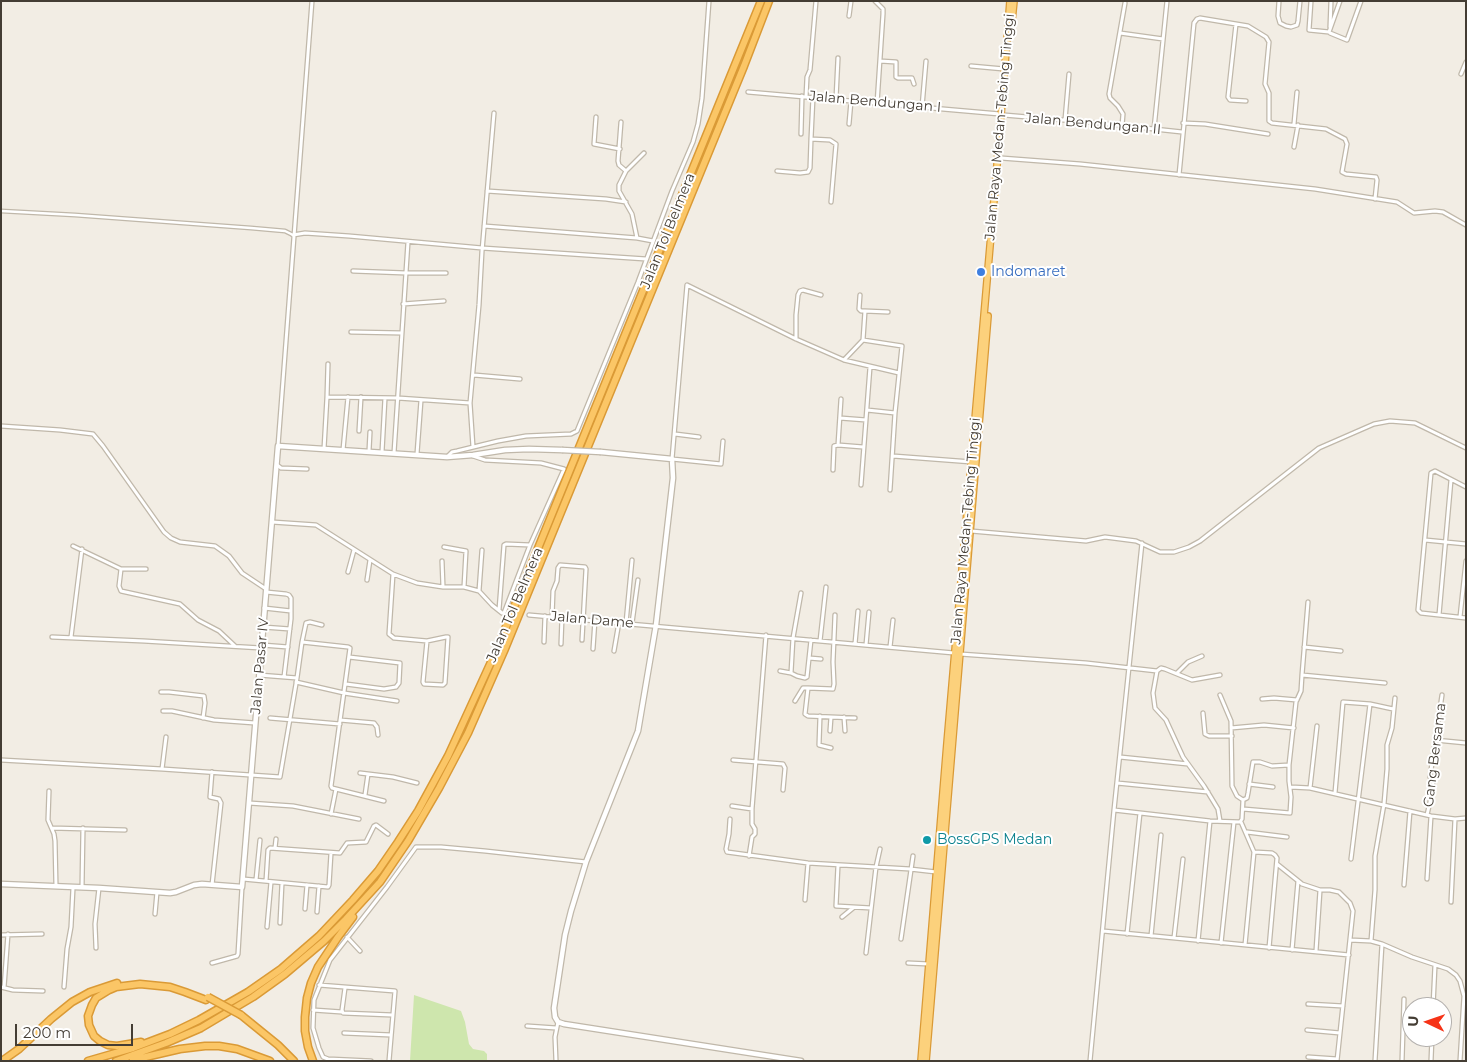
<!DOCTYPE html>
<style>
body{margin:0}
#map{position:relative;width:1467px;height:1062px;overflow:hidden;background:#f2ede4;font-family:Montserrat,sans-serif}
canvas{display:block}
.frame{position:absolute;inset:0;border:2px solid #443d34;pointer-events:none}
.north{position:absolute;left:1402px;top:997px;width:50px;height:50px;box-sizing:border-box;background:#fff;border:1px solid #b4b1ae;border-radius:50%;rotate:273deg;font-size:14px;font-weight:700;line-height:20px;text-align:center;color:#443d34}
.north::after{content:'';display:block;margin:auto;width:18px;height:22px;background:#f63317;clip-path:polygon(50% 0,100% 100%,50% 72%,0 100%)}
.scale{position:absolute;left:15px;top:1024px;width:118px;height:22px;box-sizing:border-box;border:2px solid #443d34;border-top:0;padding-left:6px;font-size:15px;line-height:18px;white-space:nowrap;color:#443d34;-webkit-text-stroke:4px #fff;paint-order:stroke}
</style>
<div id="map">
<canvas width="1467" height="1062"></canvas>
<div class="frame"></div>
<div class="north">U</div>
<div class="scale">200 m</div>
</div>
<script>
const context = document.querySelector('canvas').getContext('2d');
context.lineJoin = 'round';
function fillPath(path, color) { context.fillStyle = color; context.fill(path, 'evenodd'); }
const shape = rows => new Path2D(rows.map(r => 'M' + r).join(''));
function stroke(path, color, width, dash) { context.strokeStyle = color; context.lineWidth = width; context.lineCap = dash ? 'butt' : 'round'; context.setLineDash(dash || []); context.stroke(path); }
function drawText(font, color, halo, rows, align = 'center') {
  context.font = font + ' Montserrat,sans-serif'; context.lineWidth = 4; context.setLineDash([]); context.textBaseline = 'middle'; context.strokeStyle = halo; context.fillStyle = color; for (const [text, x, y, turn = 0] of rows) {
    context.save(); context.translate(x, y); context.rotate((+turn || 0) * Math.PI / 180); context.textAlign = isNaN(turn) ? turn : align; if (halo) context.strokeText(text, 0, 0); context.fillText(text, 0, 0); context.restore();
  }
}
const green = shape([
 [414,995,461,1011,465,1022,469,1044,473,1049,484,1051,487,1054,487,1061,410,1061]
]);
const pedestrian = shape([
 [1,211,75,215,251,228,285,231,293,235]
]);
const minor = shape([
 [875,1,883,9,883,14,877,104],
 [1279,1,1278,16,1280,23,1286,26,1291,27,1297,25,1298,21,1300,1],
 [1311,1,1309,30,1329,32],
 [849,16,851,1],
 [1236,24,1228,97,1230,100,1246,101],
 [1330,27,1331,1],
 [1329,32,1340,1],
 [1120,33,1163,39],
 [1330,33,1347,40,1361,1],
 [880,61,896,62,896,77,898,78,912,78,914,84],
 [971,66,1004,69],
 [1461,74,1466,62],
 [748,92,1000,114],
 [806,97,807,77,810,70,816,1],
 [813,97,811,139,830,140,836,144,831,202],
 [836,99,838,58],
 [922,107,926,61],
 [1004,115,1098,123,1182,132],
 [596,117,594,144,620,149],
 [1065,120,1069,74],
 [621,122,618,161,619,165,626,171,619,185,619,191,632,214,637,238],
 [1183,123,1205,124,1268,134],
 [849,124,851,101],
 [1294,124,1297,92],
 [1122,126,1123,114,1118,106,1110,98,1109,94,1125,3],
 [1154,129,1167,1],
 [801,134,802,96],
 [1294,147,1298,125],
 [1001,158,1080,164,1315,189,1397,202,1414,213,1435,211,1443,212,1466,225],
 [626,171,644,153],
 [777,171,800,173,808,172,810,168,811,139],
 [1179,175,1194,23,1197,19,1200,18,1248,26,1266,37,1269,42,1265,84,1269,93,1269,121,1272,123,1326,129,1345,139,1347,144,1342,172,1346,174,1376,177,1377,180,1375,199],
 [487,191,606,199,626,202],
 [484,226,637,238,653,241],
 [293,235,305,233,349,236,482,248,646,259],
 [353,271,406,273,446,273],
 [860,295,859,309,861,311,865,311,863,340],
 [403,304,444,301],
 [865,311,888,312],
 [351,332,402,333],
 [796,339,796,315,798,295,800,291,803,290,821,295],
 [844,360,863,340,902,346,895,413],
 [474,375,520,379],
 [327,397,328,364],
 [867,410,895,413,890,490],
 [840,418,866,420],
 [1,426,60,430,93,434,103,446,164,532,171,538,180,542,215,546,229,556,242,573,266,589],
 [359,431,361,397],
 [675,434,699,437],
 [723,441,721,464,672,459,687,285,796,339,844,360,899,373],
 [838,445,841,399],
 [278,446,312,1],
 [473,447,470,403,479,305,482,251,494,113],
 [324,449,327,397,398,398,470,403],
 [343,450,348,397],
 [369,451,370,432],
 [382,452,385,398],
 [394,453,408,242],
 [417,454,421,400],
 [448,456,452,452,457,451,498,441,526,436,571,434,577,431,638,282,672,191,693,142,698,124,702,98,709,1],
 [893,456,972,462],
 [277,465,281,468,307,469],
 [833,470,834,446,838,445,863,447],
 [861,485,870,367],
 [1466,487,1435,471,1431,473,1418,610,1421,613,1466,618],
 [272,522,316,525,393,574,389,634,394,638,427,641,423,682,424,684,443,685,445,683,448,637,446,637,427,641],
 [971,531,1086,541,1105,537,1136,541,1160,552,1174,552,1189,547,1200,541,1319,448,1374,424,1390,421,1415,423,1466,448],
 [1425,540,1466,544],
 [73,546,121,569,146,569],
 [444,547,466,551,464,587],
 [442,561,443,587],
 [121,569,119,586,121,591,180,604,198,620,219,631,235,646],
 [348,572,354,550],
 [393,574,417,583,443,587,464,587,479,591,492,605,502,613,504,613,530,545,564,469,541,463,485,460,473,456],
 [367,580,370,560],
 [479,591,482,550],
 [266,592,286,594,289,595,291,598,291,619,284,677],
 [801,593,793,638,791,673,797,676,805,678,807,677,811,640],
 [264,608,291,611],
 [499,610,504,545,506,544,530,545],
 [529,615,954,653],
 [835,615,833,662,834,684,833,689,808,688,805,714,808,716,855,718],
 [1439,615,1451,480],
 [552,617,553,591,557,581,558,568,560,565,585,567,586,569,582,640],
 [1460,617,1466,561],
 [626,623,632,560],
 [632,623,638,580],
 [263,627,290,629],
 [52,637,144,641,261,648],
 [71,637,82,549],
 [820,641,826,587],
 [302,642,306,623,310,622,322,625],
 [544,642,545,616],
 [561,644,562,617],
 [855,644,858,611],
 [262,645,288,647],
 [866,645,869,612],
 [890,647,893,620],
 [1304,647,1341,651],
 [593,649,595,620],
 [614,651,619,622],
 [960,654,1086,663,1157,671,1153,693,1155,708,1166,720,1183,757,1204,786,1218,809,1220,821],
 [809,658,821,659],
 [780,671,791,673],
 [1157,671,1161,668,1165,669,1192,680,1220,675],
 [1177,673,1188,662,1202,656],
 [259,675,297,678,302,642,348,647,350,648,331,786,332,788,384,801],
 [1302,675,1385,683],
 [296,682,344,693,397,701],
 [346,684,384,689,396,687,399,683,400,663,349,657],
 [161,692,169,692,204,696,205,703,203,718],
 [1220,695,1231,721,1232,786,1237,796,1243,800],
 [1262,699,1274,698,1297,700],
 [795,701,803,688,808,688],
 [163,711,172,711,214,720,255,723],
 [1203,713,1205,734,1209,736,1232,736],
 [820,716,819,745,831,748],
 [844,717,845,731],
 [270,718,340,724],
 [340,720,374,723,377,727,378,735],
 [1231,728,1264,725,1294,728],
 [830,731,831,717],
 [1435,740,1466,743],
 [1120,757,1188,764],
 [1,760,162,769,166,737],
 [733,760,783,764,785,768,783,790],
 [162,769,280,777,297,678],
 [212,772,210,797,219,799,221,803,212,885],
 [360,773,393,777,417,783],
 [1117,783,1208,792],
 [1249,784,1273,787],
 [1291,787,1310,788,1431,816,1455,819,1466,818],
 [1310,788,1317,726],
 [49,791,48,820,54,834,55,841,56,886],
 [1335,793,1343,702,1370,704,1393,709],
 [365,795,368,774],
 [249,803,293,806,359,819],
 [732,806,752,809],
 [1243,809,1290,813,1291,797,1289,781,1289,765,1296,702,1301,691,1302,675,1308,602],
 [1114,810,1210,821,1240,822,1242,819,1243,800,1247,798,1248,793,1253,762,1260,762,1272,766,1289,765],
 [331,814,336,789],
 [1427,815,1432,793,1433,782,1430,777,1442,695],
 [730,819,729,834,726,849,727,852,808,863,910,869,936,872],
 [1241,822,1254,852,1245,945],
 [52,828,125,830],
 [1247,832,1287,837],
 [275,848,276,839],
 [1254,852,1272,853,1275,855,1277,858,1269,948],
 [749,856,752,837,755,834,755,829,752,824,752,809,766,635],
 [1351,859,1370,704],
 [1277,864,1302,884,1320,890,1316,951],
 [838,865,836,906,871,908],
 [243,879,328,887,329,885,331,853],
 [1427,879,1431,816],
 [256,880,260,840],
 [266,881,268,850,270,848,340,853,347,843,366,842,374,826,376,825,388,834],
 [1404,885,1410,811],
 [82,887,83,828],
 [1320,890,1330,890,1339,892,1350,903,1353,911,1337,1061],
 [805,900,808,863],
 [1451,902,1455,819],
 [305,909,307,885],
 [317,912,319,886],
 [155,914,157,892],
 [842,917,853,908],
 [280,923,282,883],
 [267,927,271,882],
 [1103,931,1349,955],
 [1127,934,1140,813],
 [1,935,42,934],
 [1151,936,1161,835],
 [347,937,360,951],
 [1174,938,1183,859],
 [901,939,913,856],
 [1350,940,1371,941,1382,944,1412,957,1448,969,1456,975,1460,981,1464,996,1460,1061],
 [1198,941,1210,821],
 [1371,941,1375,890,1375,856,1384,804,1387,769,1387,745,1392,728,1395,698],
 [1221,943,1234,822],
 [96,948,95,924,99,888],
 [1292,950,1298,881],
 [866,953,876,867,880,849],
 [212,963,237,956,238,954,242,887],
 [908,963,929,964],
 [319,985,395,991,389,1061],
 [1,987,13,990,43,991],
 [64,987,67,949,71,927,73,888],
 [4,988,8,934],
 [345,988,342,1010,343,1013,392,1015],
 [1308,1004,1343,1006],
 [1433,1007,1435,965],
 [313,1010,342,1012],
 [527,1026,556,1028],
 [1307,1030,1340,1033],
 [344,1033,391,1035],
 [1308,1057,1337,1059],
 [371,1061,328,1059,323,1057,319,1048,313,1028,314,1000,330,960,387,887,416,847,441,847,485,851,586,862],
 [556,1061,555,1037,558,1022],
 [1090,1061,1114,810,1142,543],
 [1375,1061,1382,944],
 [1402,1061,1404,999],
 [1431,1061,1432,1037]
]);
const tertiary = shape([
 [601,452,672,459,673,478,656,625,638,731,586,862,571,911,565,935,554,1008,555,1017,558,1022,564,1024,801,1061],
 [1,884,99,888,170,893,176,892,194,885,202,884,242,887,278,446,447,457,473,455,505,450,529,449,562,450]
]);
const trunk = shape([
 [1011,30,1014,1],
 [921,1061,947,743,997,165,1010,1],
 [926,1061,988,316]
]);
const motorway = shape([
 [241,1015,278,1045,294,1061],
 [141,1042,117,1046,108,1045,100,1041,94,1036,89,1025,88,1016,92,1005,96,998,109,990,116,987,140,984,170,987,185,992,206,1000],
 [133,1060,180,1049,205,1046,219,1046,237,1049,270,1061],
 [2,1061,19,1049,51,1019,72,1002,90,992,117,983],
 [88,1061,133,1048,170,1034,199,1020,248,992,281,969,319,936,353,900,378,871,398,842,418,811,448,756,497,649,761,1],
 [116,1061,166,1043,201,1028,253,997,285,974,324,941,346,919,380,882,408,841,439,788,468,733,504,651,744,66,769,1],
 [313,1061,308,1047,305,1031,305,1017,307,998,311,983,318,967,338,937,353,917]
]);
const tertiaryBridge = shape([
 [562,450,601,452]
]);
const motorwayBridge = shape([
 [208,997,241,1015]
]);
const markers = [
 [981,272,5,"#3f7fe0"],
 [927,840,5,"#0f9aa8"]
];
const streetNames = [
 ["Jalan Bendungan I",875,102,5],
 ["Jalan Bendungan II",1093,124,5],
 ["Jalan Raya Medan-Tebing Tinggi",1000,127,-85],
 ["Jalan Tol Belmera",668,231,-68],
 ["Jalan Raya Medan-Tebing Tinggi",966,531,-85],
 ["Jalan Tol Belmera",515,605,-67],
 ["Jalan Dame",592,620,5],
 ["Jalan Pasar IV",260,666,-85],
 ["Gang Bersama",1435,755,-83]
];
const shopNames = [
 ["Indomaret",991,272]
];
const cultureNames = [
 ["BossGPS Medan",937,840]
];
fillPath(green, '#cee6ad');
stroke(pedestrian, '#c0b8aa', 5);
stroke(minor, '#c0b8aa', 5.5);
stroke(tertiary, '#c0b8aa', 7);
stroke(trunk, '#da9a36', 8);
stroke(motorway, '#da9a36', 9);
stroke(pedestrian, '#fff', 2.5);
stroke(minor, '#fff', 3);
stroke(tertiary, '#fff', 4.5);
stroke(trunk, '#fcd17c', 5.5);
stroke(motorway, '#fbc666', 6);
stroke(tertiaryBridge, '#c0b8aa', 7, []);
stroke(motorwayBridge, '#da9a36', 9, []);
stroke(tertiaryBridge, '#fff', 4.5);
stroke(motorwayBridge, '#fbc666', 6);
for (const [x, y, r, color] of markers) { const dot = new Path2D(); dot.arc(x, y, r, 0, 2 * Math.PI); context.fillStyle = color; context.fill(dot); stroke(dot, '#fff', 2); }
drawText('14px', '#443d34', '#fff', streetNames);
drawText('14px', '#366cbe', '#fff', shopNames, 'left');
drawText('14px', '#0d838f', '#fff', cultureNames, 'left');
</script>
